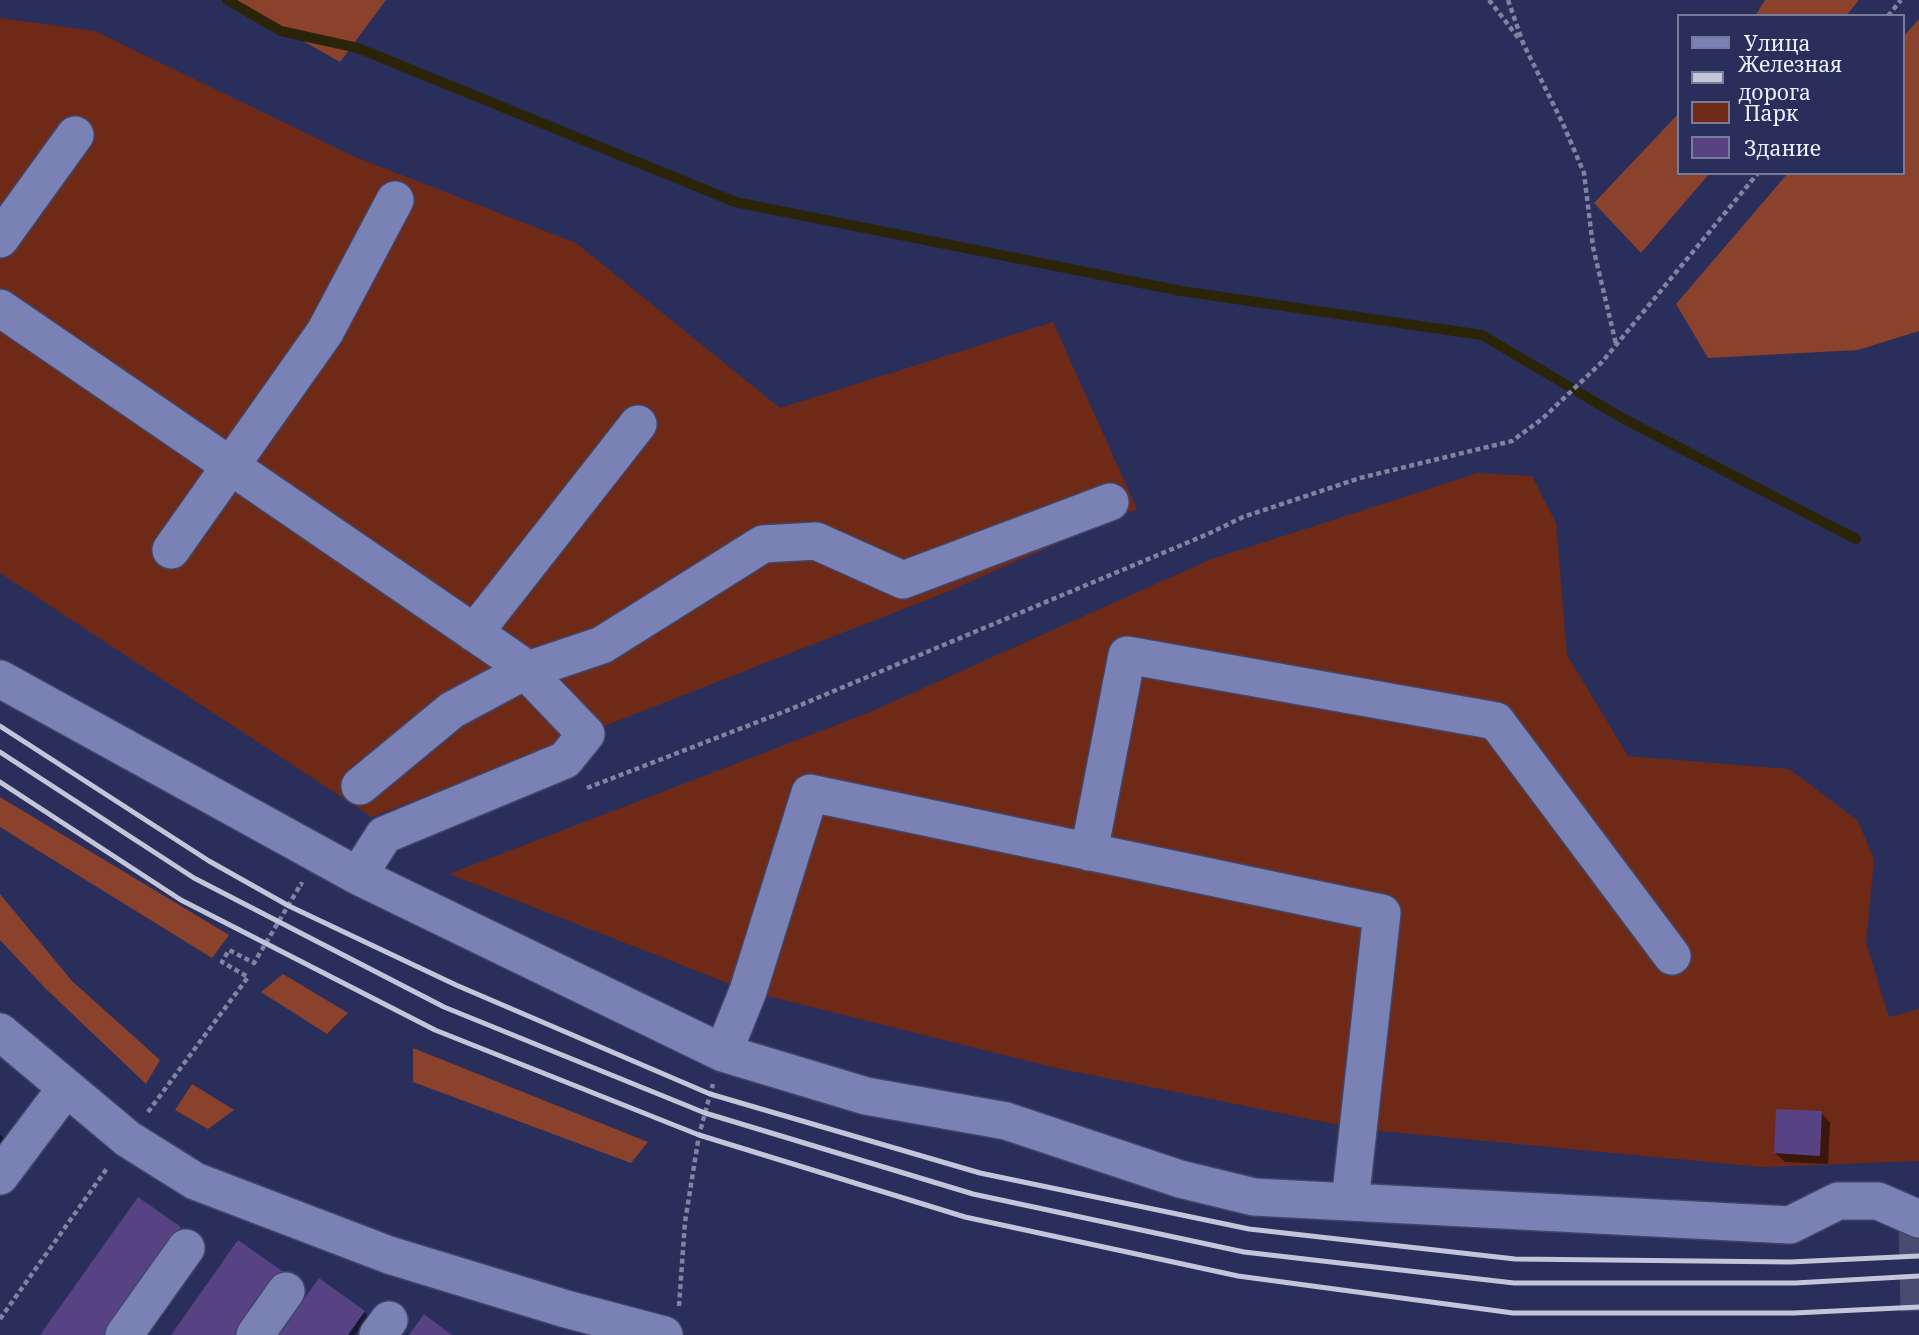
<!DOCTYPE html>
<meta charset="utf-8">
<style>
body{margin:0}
#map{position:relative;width:1919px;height:1335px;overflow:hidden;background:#2a2e5a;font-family:"Noto Serif",serif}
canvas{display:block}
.legend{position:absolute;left:1677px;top:14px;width:228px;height:161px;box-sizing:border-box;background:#2a2e5a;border:2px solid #787b9a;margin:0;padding:9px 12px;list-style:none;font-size:21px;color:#edeffb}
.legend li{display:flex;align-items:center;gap:14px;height:35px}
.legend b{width:35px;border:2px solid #787b9a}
</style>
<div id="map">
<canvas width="1919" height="1335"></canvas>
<ul class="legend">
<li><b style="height:9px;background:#7a82b5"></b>Улица</li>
<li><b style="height:9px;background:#c3c6d9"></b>Железная дорога</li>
<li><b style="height:19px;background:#6e2a16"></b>Парк</li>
<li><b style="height:19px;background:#574283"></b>Здание</li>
</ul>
</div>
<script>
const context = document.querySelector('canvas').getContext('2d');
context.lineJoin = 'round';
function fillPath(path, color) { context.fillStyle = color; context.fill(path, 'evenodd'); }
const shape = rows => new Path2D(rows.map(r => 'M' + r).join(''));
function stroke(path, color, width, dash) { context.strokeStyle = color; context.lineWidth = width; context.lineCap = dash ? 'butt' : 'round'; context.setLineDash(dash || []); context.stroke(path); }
const green = shape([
 [0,18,95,31,353,156,576,243,780,408,1053,322,1137,509,939,595,372,817,0,573],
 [1478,473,1532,476,1556,523,1567,655,1628,756,1789,769,1858,821,1874,860,1866,943,1889,1017,1919,1009,1919,1161,1762,1167,1359,1129,1052,1067,748,991,449,874,870,712,1209,560]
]);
const forest = shape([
 [231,0,386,0,340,62],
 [1765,0,1859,0,1846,16,1755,16],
 [1919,19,1919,331,1858,350,1708,358,1676,304,1788,173,1903,173,1903,37],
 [1679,113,1679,173,1710,173,1641,253,1594,203],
 [0,797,229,935,212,958,0,827],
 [0,894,72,981,160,1060,146,1084,45,988,0,940],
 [283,974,348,1013,327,1034,261,992],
 [413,1048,648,1142,631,1163,413,1082],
 [192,1084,234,1110,208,1129,175,1110]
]);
const shadow = shape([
 [1821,1113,1830,1122,1828,1164,1785,1162,1775,1153],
 [0,1134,8,1142,0,1152],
 [364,1312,368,1316,355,1335,281,1335]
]);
const stream = shape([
 [227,0,281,31,358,48,735,202,1181,291,1482,335,1624,419,1856,539]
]);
const building = shape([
 [1776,1109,1822,1111,1820,1156,1774,1153],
 [138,1197,181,1227,104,1335,40,1335],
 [238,1240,285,1273,241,1335,171,1335],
 [319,1278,365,1311,348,1335,279,1335],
 [424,1314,452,1335,409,1335]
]);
const minorTunnel = shape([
 [1917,1219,1919,1312]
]);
const path = shape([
 [1489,0,1520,40],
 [1508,0,1523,43,1563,124,1584,173,1593,247,1616,344],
 [1888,16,1901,0],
 [587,788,791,709,1208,534,1243,517,1360,478,1512,441,1542,419,1602,362,1758,173],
 [148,1112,248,977,222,962,229,950,254,963,301,884,303,885],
 [679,1306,685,1222,699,1135,713,1084],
 [0,1319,108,1167]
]);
const minor = shape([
 [0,239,75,135],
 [0,308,517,662,586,734,565,760,384,835,358,876],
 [171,550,325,332,395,200],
 [474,633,638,424],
 [0,679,358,876,723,1053,866,1096,1006,1121,1180,1179,1254,1197,1790,1225,1838,1201,1878,1201,1919,1219],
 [360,786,452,710,525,671,602,645,763,544,816,541,903,580,1110,502],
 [1089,852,1127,655,1496,721,1672,956],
 [0,1032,128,1139,195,1181,389,1255,566,1309,664,1335],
 [723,1053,748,991,810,793,1382,913,1350,1202],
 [0,1176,66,1088],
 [124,1335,186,1248],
 [255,1335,286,1291],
 [378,1335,389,1320]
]);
const rail = shape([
 [0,726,209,861,289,906,456,985,710,1094,980,1173,1249,1229,1515,1259,1790,1262,1919,1256],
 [0,752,194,878,444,1007,705,1113,973,1194,1244,1252,1514,1283,1795,1283,1919,1276],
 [0,782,181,900,435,1030,699,1135,965,1217,1238,1276,1513,1313,1794,1313,1919,1307]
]);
fillPath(green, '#6e2a16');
fillPath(forest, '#8b422d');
fillPath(shadow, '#0007');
stroke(stream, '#2a2409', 10);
fillPath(building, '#574283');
stroke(minorTunnel, '#474b72', 37, [37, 18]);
stroke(minor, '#434568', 40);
stroke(path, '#8083a1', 4.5, [5, 3.5]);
stroke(minor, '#7a82b5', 37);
stroke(rail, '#c3c6d9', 5);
</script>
